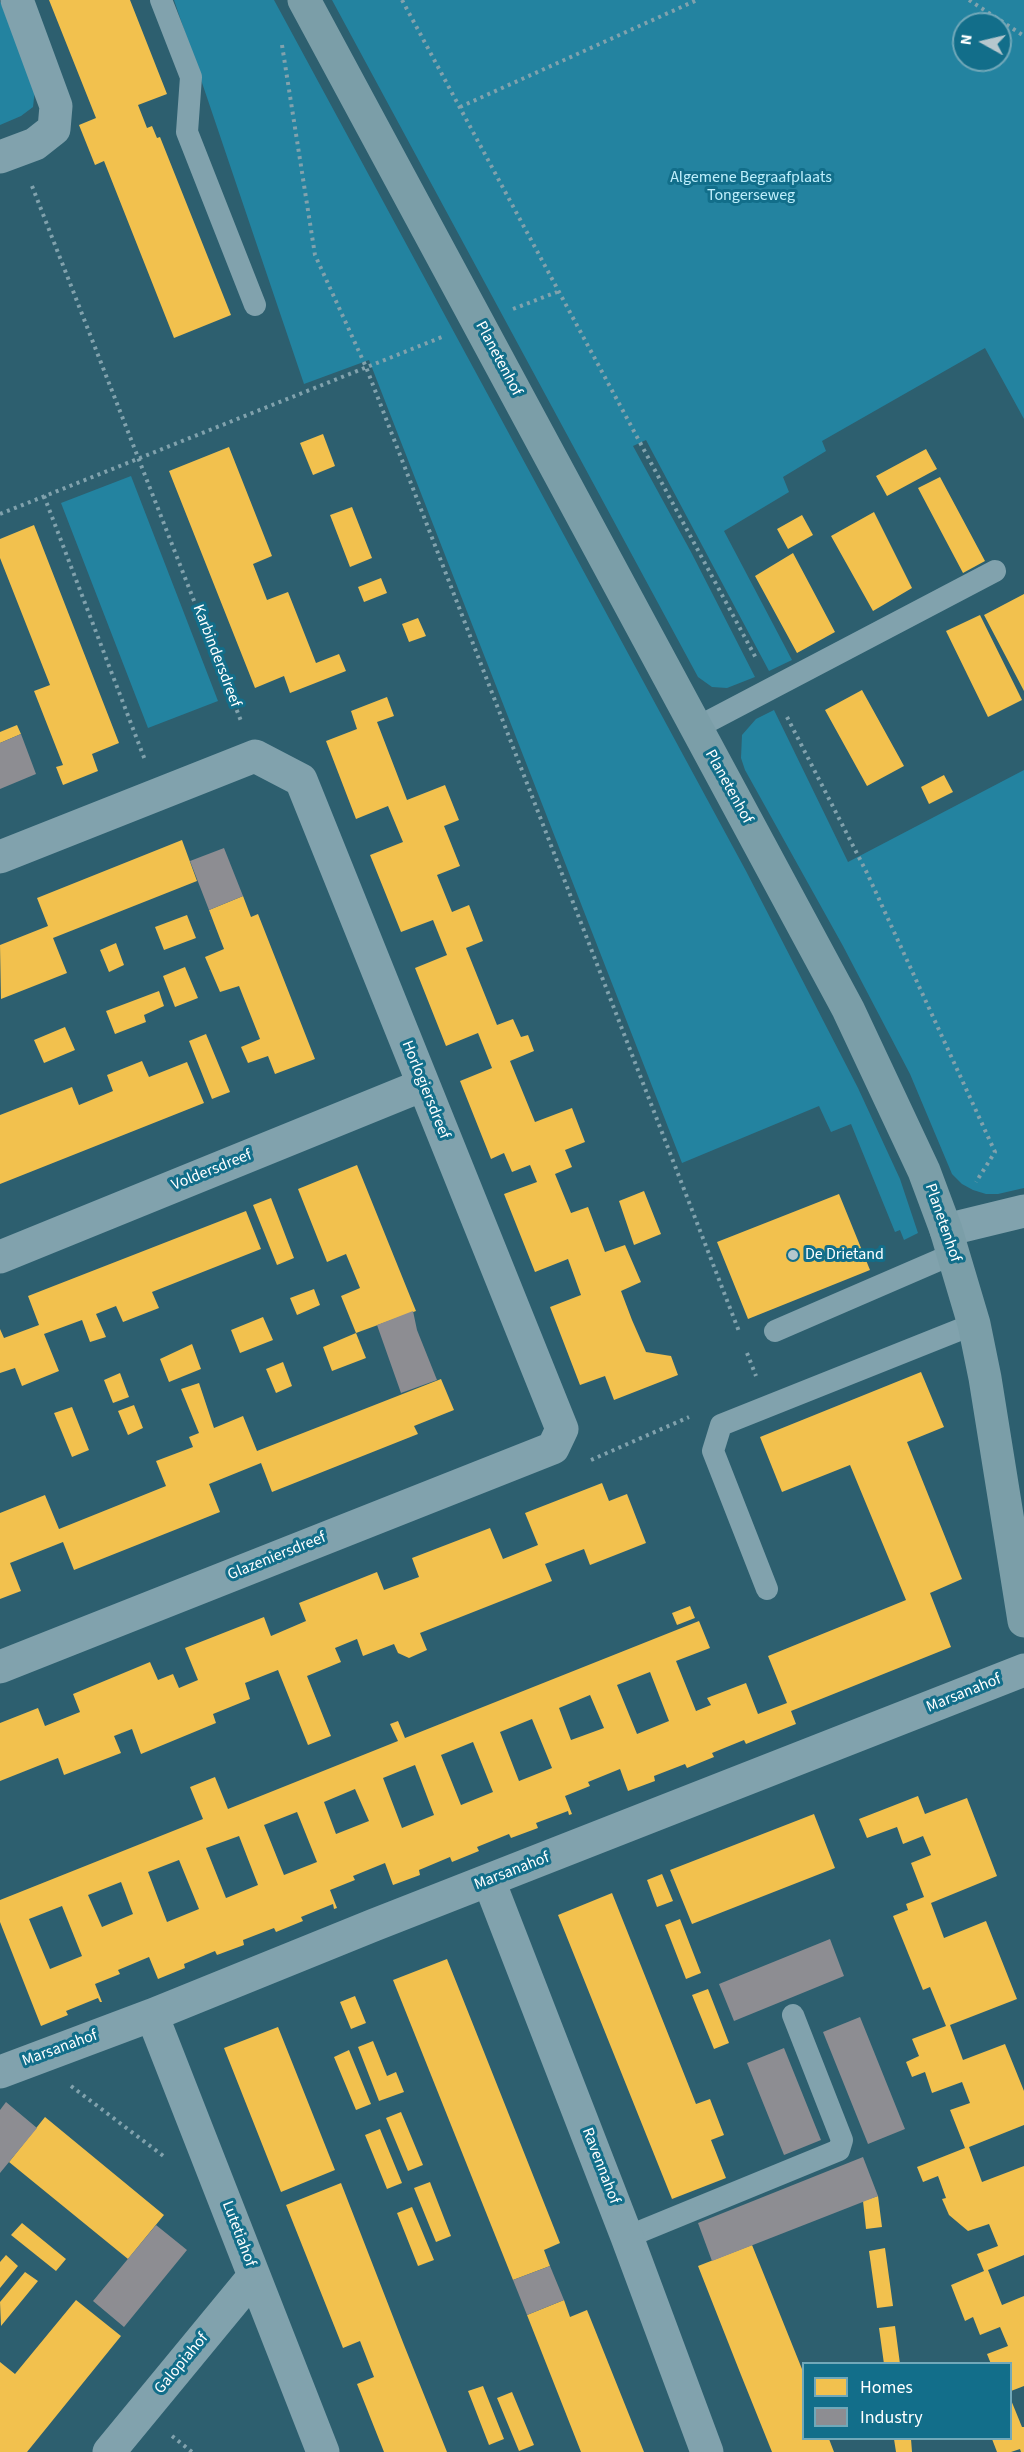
<!DOCTYPE html>
<style>
body{margin:0}
#map{position:relative;width:1024px;height:2452px;overflow:hidden;background:#2d5f6f;font-family:"Source Sans 3",sans-serif}
canvas{display:block}
.legend{position:absolute;left:802px;top:2362px;width:210px;height:78px;box-sizing:border-box;background:#126e8a;border:2px solid #71a8b9;margin:0;padding:8px 10px;list-style:none;font-size:18px;color:#fff}
.legend li{display:flex;align-items:center;gap:12px;height:30px}
.legend b{width:30px;border:2px solid #71a8b9}
.north{position:absolute;left:952px;top:12px;width:60px;height:60px;box-sizing:border-box;background:#126e8a;border:2px solid #71a8b9;border-radius:50%;rotate:278deg;font-size:16px;font-weight:700;line-height:24px;text-align:center;color:#fff}
.north::after{content:'';display:block;margin:auto;width:21px;height:27px;background:#b6c7cd;clip-path:polygon(50% 0,100% 100%,50% 72%,0 100%)}
</style>
<div id="map">
<canvas width="1024" height="2452"></canvas>
<ul class="legend">
<li><b style="height:16px;background:#f2c14e"></b>Homes</li>
<li><b style="height:16px;background:#8d8d92"></b>Industry</li>
</ul>
<div class="north">N</div>
</div>
<script>
const context = document.querySelector('canvas').getContext('2d');
context.lineJoin = 'round';
function fillPath(path, color) { context.fillStyle = color; context.fill(path, 'evenodd'); }
const shape = rows => new Path2D(rows.map(r => 'M' + r).join(''));
function stroke(path, color, width, dash) { context.strokeStyle = color; context.lineWidth = width; context.lineCap = dash ? 'butt' : 'round'; context.setLineDash(dash || []); context.stroke(path); }
function drawText(font, color, halo, rows, align = 'center') {
  context.font = font + ' "Source Sans 3",sans-serif'; context.lineWidth = 6; context.setLineDash([]); context.textBaseline = 'middle'; context.strokeStyle = halo; context.fillStyle = color; for (const [text, x, y, turn = 0] of rows) {
    context.save(); context.translate(x, y); context.rotate((+turn || 0) * Math.PI / 180); context.textAlign = isNaN(turn) ? turn : align; if (halo) context.strokeText(text, 0, 0); context.fillText(text, 0, 0); context.restore();
  }
}
const green = shape([
 [174,0,274,0,746,871,858,1088,900,1179,918,1233,904,1240,900,1230,895,1232,851,1124,831,1132,819,1106,682,1163,369,360,304,384],
 [332,0,1024,0,1024,419,985,348,822,441,826,451,783,477,789,492,724,531,792,660,769,671,646,440,633,446,691,552,755,677,727,688,712,687,698,677],
 [964,24,1000,24,1000,60,964,60],
 [0,1,35,89,33,107,21,116,0,125],
 [131,476,218,701,148,728,61,503],
 [774,710,848,862,1024,770,1024,1188,998,1194,986,1194,973,1190,962,1184,952,1174,910,1074,843,946,745,770,741,758,742,735,756,719]
]);
const homes = shape([
 [49,0,130,0,167,94,138,105,147,128,152,126,157,138,160,137,231,315,174,338,104,161,95,165,79,125,96,118],
 [323,434,335,466,313,475,300,443],
 [229,447,272,556,253,564,267,600,288,592,316,663,339,654,346,671,290,693,284,676,255,688,169,471],
 [926,449,937,469,887,496,876,476],
 [940,477,985,561,963,573,918,488],
 [352,507,372,558,350,567,330,515],
 [874,512,912,588,873,611,831,536],
 [802,515,813,535,788,549,777,529],
 [34,525,119,743,92,754,98,771,63,785,56,767,63,765,34,691,50,685,0,558,0,539],
 [793,553,835,632,797,653,755,576],
 [381,578,387,593,364,602,358,587],
 [1024,594,1024,691,984,615],
 [980,615,1022,700,988,717,946,631],
 [418,618,426,636,409,642,402,624],
 [862,690,904,766,867,786,825,710],
 [387,697,394,716,377,722,407,800,445,785,459,820,444,826,460,866,437,875,452,912,469,905,483,941,466,948,497,1025,513,1019,521,1037,528,1035,534,1051,510,1061,535,1122,572,1108,585,1142,565,1150,572,1167,555,1174,571,1213,588,1207,605,1252,625,1245,641,1282,621,1291,632,1320,646,1352,671,1356,678,1375,614,1400,605,1376,580,1385,550,1307,581,1295,568,1259,535,1272,504,1194,537,1182,530,1165,512,1172,504,1153,491,1159,460,1081,492,1068,478,1033,446,1046,415,968,447,955,433,920,401,932,370,855,403,842,388,806,356,819,326,741,357,729,351,711],
 [17,725,21,734,0,743,0,732],
 [944,775,953,792,929,804,921,787],
 [182,840,197,881,53,938,67,973,1,999,0,945,48,926,37,898],
 [243,896,251,917,258,914,315,1059,275,1074,268,1056,248,1063,241,1047,260,1039,239,986,220,992,205,957,224,949,209,910],
 [187,915,196,938,164,950,155,927],
 [116,943,124,965,109,972,100,950],
 [185,967,198,998,175,1007,163,976],
 [159,991,164,1006,144,1015,146,1022,115,1034,106,1011],
 [65,1027,75,1050,44,1063,34,1040],
 [206,1034,230,1092,212,1099,189,1041],
 [142,1061,149,1077,187,1062,204,1103,0,1184,0,1115,72,1087,79,1105,113,1091,107,1075],
 [357,1165,416,1311,356,1333,341,1296,360,1288,346,1254,327,1262,298,1189],
 [644,1191,661,1234,634,1245,619,1201],
 [839,1194,870,1270,748,1319,717,1242],
 [271,1198,294,1258,277,1265,253,1205],
 [246,1211,261,1249,152,1292,159,1308,123,1322,116,1306,96,1314,106,1337,90,1342,82,1320,44,1334,59,1371,22,1386,15,1368,0,1373,0,1329,4,1338,39,1325,28,1296],
 [314,1289,320,1305,297,1315,290,1298],
 [263,1317,273,1340,240,1353,231,1330],
 [356,1333,366,1358,332,1371,323,1347],
 [192,1344,201,1369,169,1382,160,1359],
 [283,1362,292,1386,276,1393,266,1369],
 [921,1372,944,1427,907,1442,962,1579,930,1593,951,1647,791,1711,796,1724,746,1744,744,1740,712,1753,714,1757,687,1768,685,1764,654,1776,655,1781,628,1791,620,1769,588,1782,590,1786,565,1796,572,1814,569,1815,568,1811,536,1823,538,1828,511,1838,509,1834,477,1847,479,1851,452,1862,450,1857,419,1870,420,1875,393,1885,385,1863,353,1876,355,1880,330,1890,337,1908,334,1909,333,1904,301,1917,303,1921,276,1932,274,1928,243,1940,244,1945,217,1955,215,1951,184,1964,185,1968,158,1979,149,1957,118,1970,120,1974,95,1984,102,2002,100,2002,98,1998,66,2011,68,2015,41,2026,0,1922,0,1900,203,1819,190,1787,215,1777,228,1809,398,1741,390,1724,398,1721,405,1738,699,1621,710,1648,676,1661,696,1711,711,1705,707,1698,746,1683,758,1714,787,1703,768,1656,906,1600,850,1465,782,1492,760,1437],
 [650,1672,669,1721,637,1734,617,1685],
 [590,1695,604,1728,571,1740,559,1708],
 [532,1719,552,1768,519,1781,500,1732],
 [473,1742,493,1792,461,1805,441,1755],
 [415,1765,434,1815,402,1828,383,1778],
 [355,1789,369,1821,336,1834,324,1802],
 [297,1812,317,1862,284,1875,264,1825],
 [239,1836,258,1885,226,1898,206,1848],
 [179,1860,199,1909,167,1922,148,1872],
 [121,1882,133,1914,102,1927,88,1895],
 [62,1906,82,1956,50,1969,29,1919],
 [120,1373,129,1397,113,1403,104,1380],
 [441,1379,454,1410,414,1426,418,1434,272,1492,261,1463,209,1484,220,1512,74,1570,63,1542,10,1563,21,1591,0,1599,0,1513,45,1495,59,1529,166,1486,156,1461,193,1447,189,1437,199,1433,181,1389,199,1383,214,1428,243,1416,257,1451],
 [134,1405,143,1428,128,1435,118,1411],
 [72,1407,89,1450,72,1457,54,1413],
 [602,1483,609,1501,627,1494,646,1543,590,1565,584,1549,545,1564,552,1581,420,1633,427,1650,409,1658,398,1653,394,1644,363,1656,357,1639,335,1648,341,1662,307,1676,331,1736,308,1745,278,1670,245,1683,250,1699,213,1714,216,1723,141,1754,132,1729,114,1736,121,1753,64,1775,58,1758,0,1781,0,1723,38,1708,45,1726,80,1712,73,1694,150,1662,158,1680,173,1674,179,1688,198,1680,185,1648,264,1617,271,1636,306,1621,299,1603,377,1572,384,1590,419,1577,412,1558,490,1528,503,1559,538,1545,525,1513],
 [690,1606,695,1618,677,1625,672,1613],
 [918,1796,925,1814,967,1798,997,1876,931,1903,944,1938,986,1921,1017,1999,950,2025,963,2060,1005,2044,1024,2091,1024,2125,969,2147,982,2182,1024,2166,1024,2255,988,2270,1002,2305,1024,2296,1024,2386,1011,2391,1011,2364,991,2364,987,2354,1008,2346,1000,2327,980,2335,973,2317,965,2321,951,2285,984,2271,977,2254,998,2246,989,2224,968,2231,949,2215,942,2199,946,2198,938,2176,923,2182,917,2167,965,2148,950,2110,970,2103,962,2082,932,2093,925,2072,912,2077,906,2062,919,2056,912,2039,946,2026,930,1987,923,1990,893,1916,908,1910,906,1904,924,1897,911,1863,931,1855,923,1836,903,1844,897,1827,867,1838,859,1819],
 [814,1814,835,1868,692,1924,670,1870],
 [662,1874,673,1901,657,1907,647,1880],
 [612,1893,696,2104,710,2099,724,2135,711,2140,726,2178,672,2199,558,1915],
 [680,1919,701,1973,686,1979,665,1925],
 [447,1959,560,2243,544,2250,550,2266,513,2280,393,1980],
 [708,1989,729,2043,714,2049,692,1995],
 [355,1996,366,2023,351,2029,340,2002],
 [278,2027,335,2170,281,2192,224,2048],
 [373,2041,387,2076,396,2072,404,2092,379,2101,358,2047],
 [349,2050,371,2104,356,2110,334,2057],
 [401,2112,423,2165,408,2171,386,2118],
 [45,2117,164,2215,128,2259,9,2162],
 [380,2129,402,2183,387,2189,365,2135],
 [430,2182,451,2236,436,2242,414,2188],
 [341,2183,404,2345,447,2452,384,2452,357,2384,374,2377,360,2341,343,2348,286,2205],
 [878,2196,882,2227,866,2229,863,2201],
 [412,2207,434,2260,418,2266,397,2213],
 [22,2223,66,2259,56,2271,11,2235],
 [752,2245,804,2374,804,2438,829,2439,834,2452,772,2452,741,2375,698,2266],
 [885,2248,893,2306,877,2308,869,2251],
 [6,2255,18,2266,0,2288,0,2262],
 [25,2272,38,2281,1,2326,0,2302],
 [76,2300,121,2336,27,2452,0,2452,0,2362,15,2374],
 [564,2300,570,2317,587,2310,644,2452,581,2452,527,2315],
 [895,2326,900,2364,884,2364,879,2328],
 [483,2386,504,2439,489,2445,468,2391],
 [512,2392,534,2445,519,2451,497,2398],
 [1011,2400,1022,2427,1024,2427,1024,2452,1021,2452,1020,2449,1011,2452,997,2452,992,2439,1011,2439],
 [894,2439,911,2439,912,2452,896,2452]
]);
const industry = shape([
 [21,734,36,774,0,789,0,743],
 [224,848,243,896,209,910,190,861],
 [413,1311,417,1330,437,1380,401,1393,377,1325],
 [830,1939,844,1976,734,2021,719,1984],
 [860,2017,905,2129,868,2144,823,2032],
 [784,2048,821,2140,784,2155,747,2063],
 [6,2102,37,2128,0,2173,0,2110],
 [863,2157,878,2196,712,2261,698,2223],
 [156,2225,187,2250,124,2327,93,2301],
 [550,2266,564,2300,527,2315,513,2280]
]);
const path = shape([
 [402,0,757,660],
 [969,0,1024,36],
 [282,45,315,255,366,367,740,1334],
 [460,107,697,0],
 [32,186,241,721],
 [513,309,557,292],
 [44,496,145,760],
 [0,514,442,337],
 [787,717,867,873,995,1152,976,1182],
 [747,1353,756,1376],
 [591,1460,689,1417],
 [71,2086,166,2158],
 [172,2436,192,2452]
]);
const lane = shape([
 [161,0,191,77,187,132,255,305],
 [696,728,995,571],
 [775,1331,953,1254],
 [767,1589,713,1451,721,1425,974,1324],
 [627,2237,839,2150,842,2140,793,2015]
]);
const street = shape([
 [0,157,35,144,54,129,56,106,17,0],
 [0,857,255,756,301,780,562,1429,553,1448,0,1667],
 [946,1230,1024,1211],
 [0,1257,423,1085],
 [489,1881,627,2237,707,2452],
 [152,2015,323,2452],
 [0,2072,152,2015,374,1925,1024,1670],
 [109,2452,254,2276]
]);
const secondary = shape([
 [304,0,848,1009,924,1171,946,1230,974,1324,985,1378,1024,1621]
]);
const markers = [
 [793,1255,6,"#b6c7cd"]
];
const parkNames = [
 ["Algemene Begraafplaats",751,178],
 ["Tongerseweg",751,196]
];
const streetNames = [
 ["Planetenhof",498,359,62],
 ["Karbindersdreef",216,656,69],
 ["Planetenhof",728,787,61],
 ["Horlogiersdreef",425,1090,68],
 ["Voldersdreef",212,1171,-22],
 ["Planetenhof",942,1223,71],
 ["Glazeniersdreef",277,1557,-22],
 ["Marsanahof",964,1694,-22],
 ["Marsanahof",512,1872,-21],
 ["Marsanahof",60,2049,-20],
 ["Ravennahof",600,2166,69],
 ["Lutetiahof",238,2234,69],
 ["Galopiahof",182,2364,-50]
];
const poiNames = [
 ["De Drietand",805,1255]
];
fillPath(green, '#2383a0');
fillPath(homes, '#f2c14e');
fillPath(industry, '#8d8d92');
stroke(path, '#81a2ad', 4, [3, 4.5]);
stroke(lane, '#81a2ad', 22);
stroke(street, '#81a2ad', 33);
stroke(secondary, '#7b9ea8', 33);
for (const [x, y, r, color] of markers) { const dot = new Path2D(); dot.arc(x, y, r, 0, 2 * Math.PI); context.fillStyle = color; context.fill(dot); stroke(dot, '#126e8a', 2); }
drawText('16px', '#bfeffc', '#126e8a', parkNames);
drawText('16px', '#fff', '#126e8a', streetNames);
drawText('16px', '#fff', '#126e8a', poiNames, 'left');
</script>
